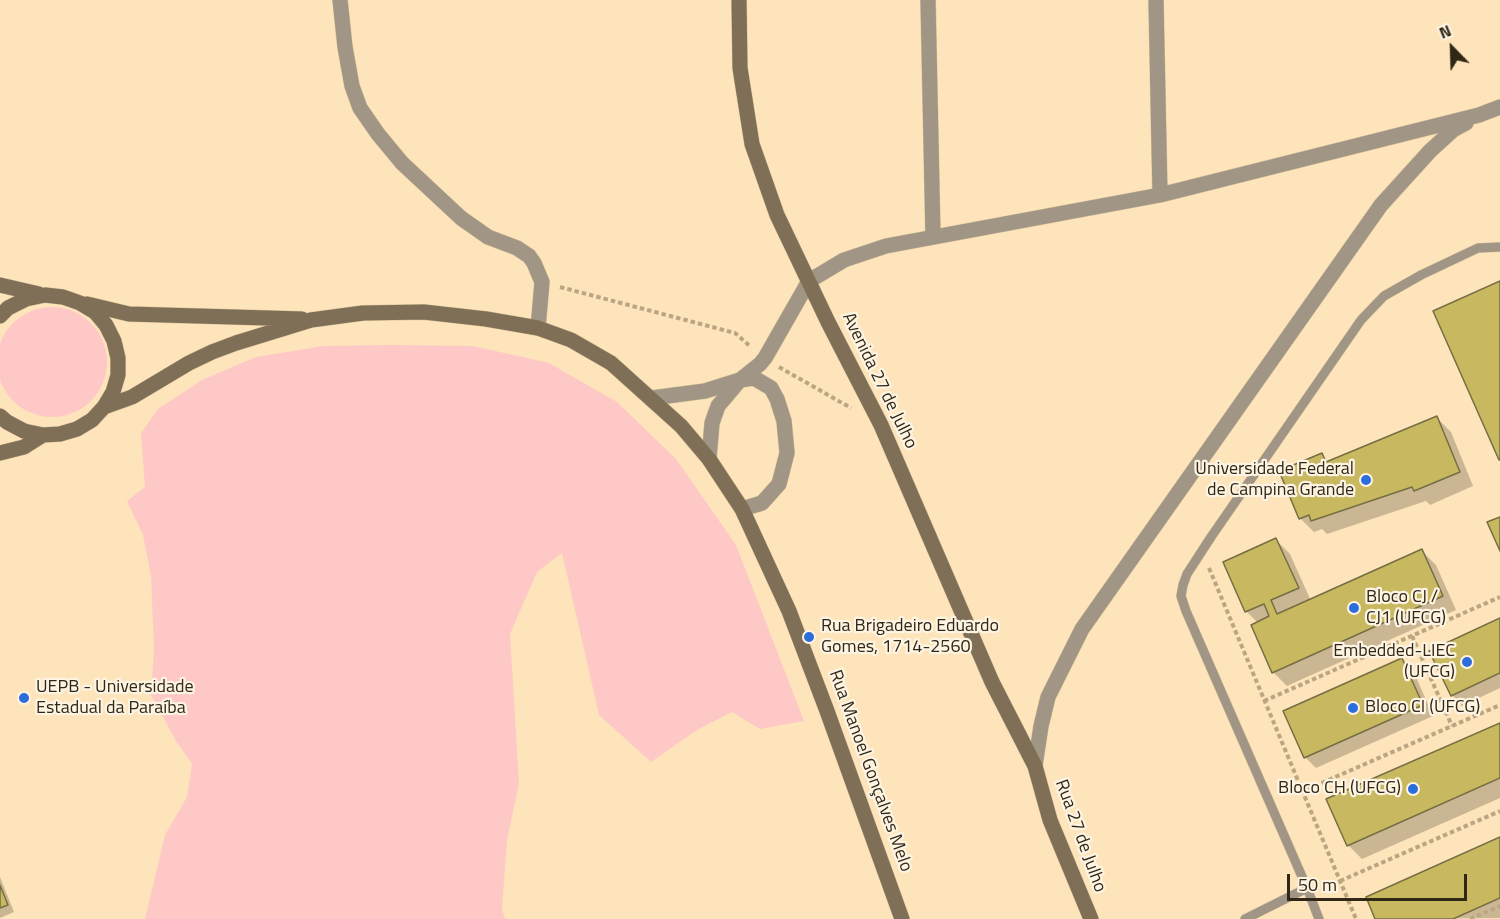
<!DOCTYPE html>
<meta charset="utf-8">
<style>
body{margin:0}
#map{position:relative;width:1500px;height:919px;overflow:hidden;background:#fee4ba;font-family:"Titillium Web",sans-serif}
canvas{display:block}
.north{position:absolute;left:1422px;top:18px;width:60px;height:60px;-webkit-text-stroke:4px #fef4e3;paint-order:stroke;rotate:337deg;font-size:16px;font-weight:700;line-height:24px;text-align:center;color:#302716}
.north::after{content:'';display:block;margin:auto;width:21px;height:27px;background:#302716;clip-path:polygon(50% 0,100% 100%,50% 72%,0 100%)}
.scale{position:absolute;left:1287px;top:874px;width:180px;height:27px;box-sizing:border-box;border:3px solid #302716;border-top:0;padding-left:8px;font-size:18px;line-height:21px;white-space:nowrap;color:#302716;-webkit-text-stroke:4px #fef4e3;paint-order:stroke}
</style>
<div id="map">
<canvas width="1500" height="919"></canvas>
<div class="north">N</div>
<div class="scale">50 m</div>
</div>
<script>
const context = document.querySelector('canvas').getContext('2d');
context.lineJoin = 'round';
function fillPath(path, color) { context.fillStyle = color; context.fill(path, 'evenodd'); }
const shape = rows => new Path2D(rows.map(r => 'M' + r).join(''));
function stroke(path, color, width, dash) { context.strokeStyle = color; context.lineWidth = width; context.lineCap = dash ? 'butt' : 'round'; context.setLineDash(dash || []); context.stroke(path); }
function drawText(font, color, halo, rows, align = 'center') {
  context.font = font + ' "Titillium Web",sans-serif'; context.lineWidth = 4.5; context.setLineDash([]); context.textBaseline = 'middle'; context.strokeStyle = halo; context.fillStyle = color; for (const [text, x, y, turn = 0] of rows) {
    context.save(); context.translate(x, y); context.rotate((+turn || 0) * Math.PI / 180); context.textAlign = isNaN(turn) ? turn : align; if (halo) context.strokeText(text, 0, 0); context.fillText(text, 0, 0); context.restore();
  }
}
const green = shape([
 '-3 362a55 55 0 1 1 110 0a55 55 0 1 1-110 0Z',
 [389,345,473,346,549,363,617,402,676,459,736,545,804,721,760,729,732,712,697,730,651,762,599,715,562,553,537,572,510,634,519,783,507,840,502,908,505,919,145,919,165,835,187,797,192,764,176,741,151,695,154,648,151,576,143,535,127,501,145,487,141,433,158,409,202,380,256,357,323,346]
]);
const shadow = shape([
 [1437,418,1451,432,1473,486,1430,505,1426,501,1327,534,1322,529,1314,532,1300,518,1322,455,1329,463],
 [1276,540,1290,554,1311,601,1422,551,1436,565,1456,610,1287,686,1273,672,1258,623,1246,611],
 [1500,620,1500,688,1462,706,1452,695],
 [1402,659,1413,670,1433,716,1316,768,1305,757],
 [1500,724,1500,798,1362,859,1348,845],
 [1500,839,1500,918,1377,919],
 [0,877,14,912,0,918]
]);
const building = shape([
 [1500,281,1500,460,1499,460,1433,311,1500,281],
 [1437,416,1460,472,1414,491,1412,487,1311,521,1309,515,1299,519,1279,471,1322,453,1326,462,1437,416],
 [1500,517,1500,551,1487,522,1500,517],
 [1276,538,1299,588,1271,600,1277,614,1422,549,1443,596,1272,673,1251,625,1269,616,1264,604,1245,612,1223,562,1276,538],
 [1500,618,1500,673,1451,696,1429,651,1500,618],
 [1402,658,1423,705,1304,758,1283,711,1402,658],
 [1500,723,1500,778,1347,846,1326,799,1500,723],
 [1500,837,1500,898,1453,919,1375,919,1366,897,1500,837],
 [0,885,8,905,0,908,0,885]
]);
const path = shape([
 [560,287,735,333,751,347],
 [779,367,851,408],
 [1209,568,1356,919],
 [1412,636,1452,726],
 [1264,701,1500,597],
 [1301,792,1500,705],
 [1340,881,1500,811],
 [1470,919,1500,906]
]);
const lane = shape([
 [1307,888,1186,611,1181,596,1183,585,1187,574,1211,537,1361,320,1384,296,1421,275,1478,248,1500,247],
 [1245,919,1307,888,1319,919]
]);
const street = shape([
 [340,0,345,47,352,86,360,108,378,134,402,163,461,218,488,237,517,248,529,256,534,263,542,282,538,328],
 [928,0,933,236],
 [1156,0,1160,195],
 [652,398,705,391,740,380,760,364,765,358,809,281,844,260,886,246,1160,195,1479,115,1500,107],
 [709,459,712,423,718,406,740,380,754,378,771,388,777,399,784,421,787,453,779,484,762,503,742,509],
 [1035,766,1041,726,1048,697,1082,629,1381,205,1430,151,1453,130,1466,123]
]);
const secondary = shape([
 [739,0,740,68,752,144,777,215,828,322,881,425,992,682,1035,766,1050,820,1091,919],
 [0,285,39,294],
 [87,304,129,314,302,319],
 [0,316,8,308,26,299,45,295,63,297,80,303,95,312,106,325,114,341,118,358,118,375,113,392,104,407,92,420,77,429,60,434,43,435,24,431,7,422,0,416],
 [104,407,132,397,189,363,212,352,236,343,311,320,363,313,424,312,486,319,538,328,571,340,611,363,681,426,709,459,742,509,789,611,827,711,902,919],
 [0,453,24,447,43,435]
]);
const markers = [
 [1366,480,6,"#2b6dda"],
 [1354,608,6,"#2b6dda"],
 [809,637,6,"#2b6dda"],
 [1467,662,6,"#2b6dda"],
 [24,698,6,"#2b6dda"],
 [1353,708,6,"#2b6dda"],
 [1413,789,6,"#2b6dda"]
];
const streetNames = [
 ["Avenida 27 de Julho",879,381,64],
 ["Rua Manoel Gonçalves Melo",870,771,70],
 ["Rua 27 de Julho",1080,836,70]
];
const poiNames = [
 ["Universidade Federal",1354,470,"right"],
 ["de Campina Grande",1354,491,"right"],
 ["Bloco CJ /",1366,598],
 ["CJ1 (UFCG)",1366,619],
 ["Rua Brigadeiro Eduardo",821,627],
 ["Gomes, 1714-2560",821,648],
 ["Embedded-LIEC",1455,652,"right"],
 ["(UFCG)",1455,673,"right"],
 ["UEPB - Universidade",36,688],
 ["Estadual da Paraíba",36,709],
 ["Bloco CI (UFCG)",1365,708],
 ["Bloco CH (UFCG)",1401,789,"right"]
];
fillPath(green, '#fec8c7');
fillPath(shadow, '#0003');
fillPath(building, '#c8b961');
stroke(building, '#756e43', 1.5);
stroke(lane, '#d9c29c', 10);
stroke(street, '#d9c29c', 16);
stroke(secondary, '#d9c29c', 16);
stroke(path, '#bba684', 4, [4.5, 3]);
stroke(lane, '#a19685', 9);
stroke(street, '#a19685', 15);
stroke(secondary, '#7f6f56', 15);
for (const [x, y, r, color] of markers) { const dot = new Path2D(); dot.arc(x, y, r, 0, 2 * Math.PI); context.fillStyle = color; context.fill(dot); stroke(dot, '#fef4e3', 2); }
drawText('18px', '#302716', '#fef4e3', streetNames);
drawText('18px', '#302716', '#fef4e3', poiNames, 'left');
</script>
